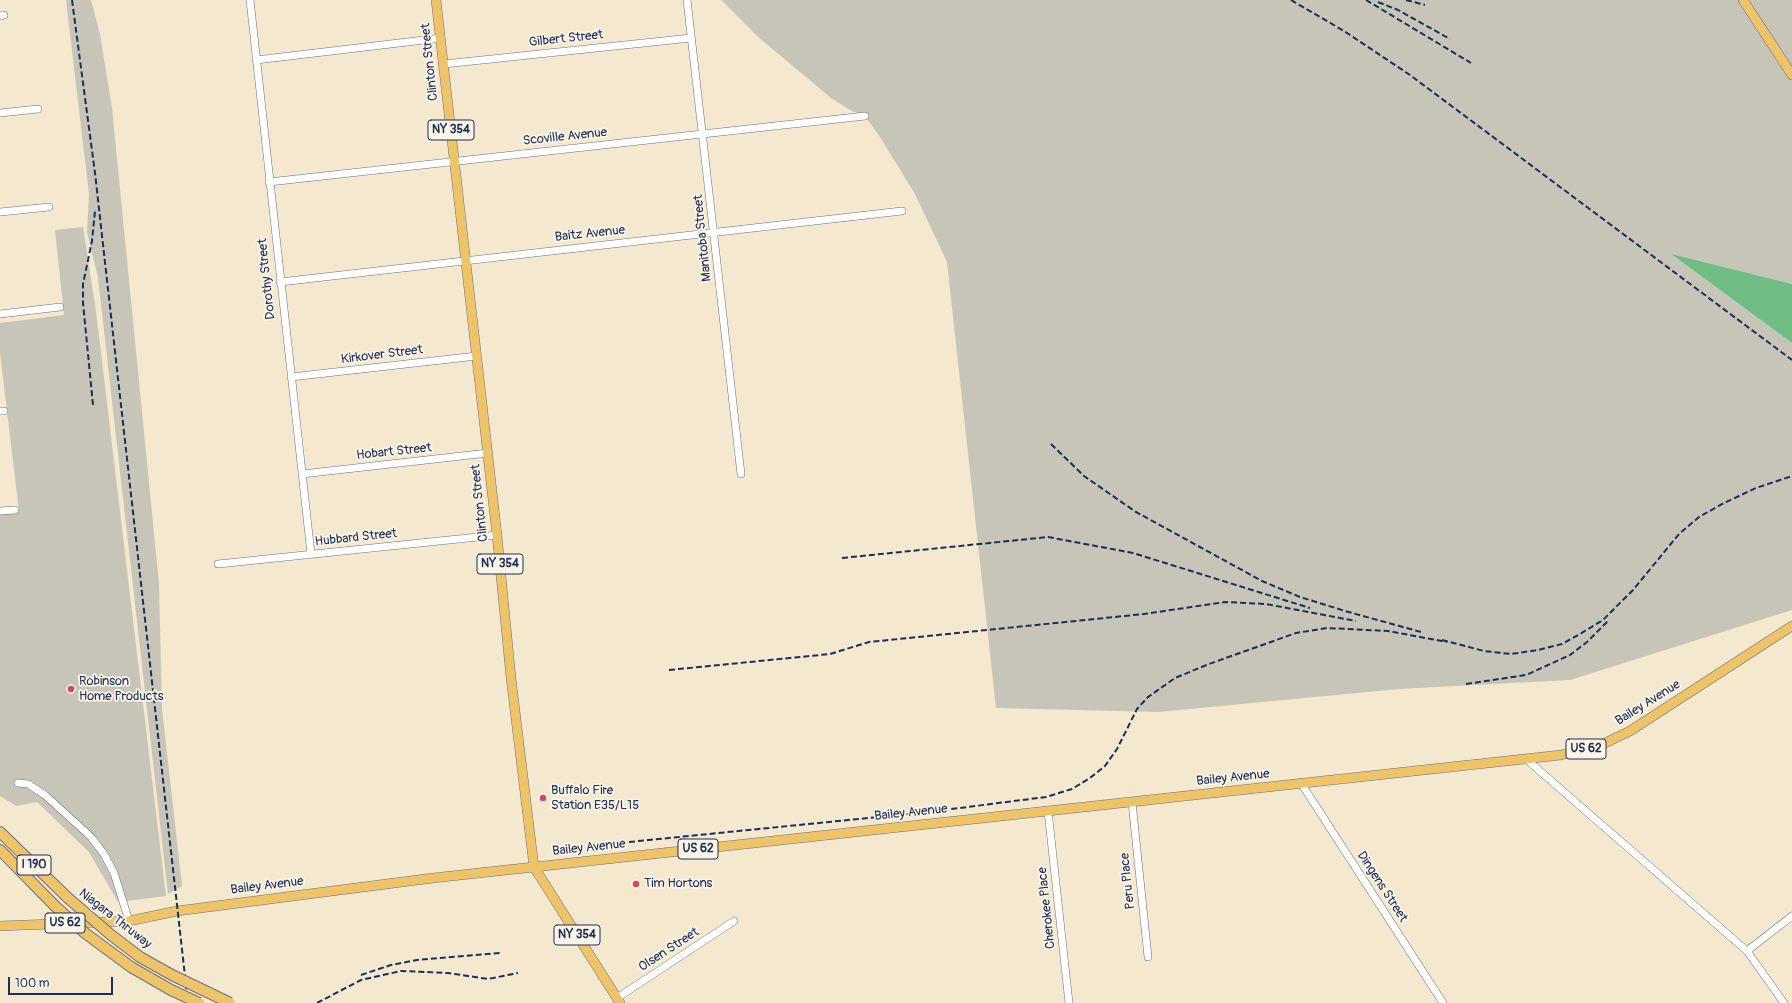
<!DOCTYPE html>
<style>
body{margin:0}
#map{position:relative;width:1792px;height:1003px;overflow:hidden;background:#f4e8ce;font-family:Pangolin,sans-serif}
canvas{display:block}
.scale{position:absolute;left:8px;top:977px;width:105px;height:18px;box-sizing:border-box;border:2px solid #1b2f5e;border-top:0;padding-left:5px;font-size:12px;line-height:14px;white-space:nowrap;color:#1b2f5e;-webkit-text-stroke:3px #fcf5e5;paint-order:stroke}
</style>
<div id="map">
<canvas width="1792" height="1003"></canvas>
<div class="scale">100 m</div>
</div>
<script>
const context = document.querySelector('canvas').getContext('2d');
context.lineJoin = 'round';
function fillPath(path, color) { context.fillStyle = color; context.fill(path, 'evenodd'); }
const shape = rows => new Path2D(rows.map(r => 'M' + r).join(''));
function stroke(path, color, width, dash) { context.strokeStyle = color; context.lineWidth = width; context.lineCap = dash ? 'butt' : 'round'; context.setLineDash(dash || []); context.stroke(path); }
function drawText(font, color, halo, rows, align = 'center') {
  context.font = font + ' Pangolin,sans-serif'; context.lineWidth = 3.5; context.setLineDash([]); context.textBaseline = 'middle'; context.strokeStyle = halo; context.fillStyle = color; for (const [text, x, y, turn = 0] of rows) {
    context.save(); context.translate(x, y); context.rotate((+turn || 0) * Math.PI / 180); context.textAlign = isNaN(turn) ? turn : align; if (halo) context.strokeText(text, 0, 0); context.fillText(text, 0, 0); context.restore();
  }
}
const industrial = shape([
 [66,0,91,0,100,34,112,108,159,584,162,709,182,886,168,894,98,278,87,232,89,194],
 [721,0,1792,0,1792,284,1672,255,1792,343,1792,610,1570,680,1399,689,1158,712,996,708,947,262,915,194,880,137,865,116,852,111,831,98,757,36],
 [83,227,96,311,166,896,118,902,89,852,37,802,16,806,0,796,0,514,19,511,0,353,0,323,64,315,55,230]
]);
const forest = shape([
 [1671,254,1792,284,1792,343]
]);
const minor = shape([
 [250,0,311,554],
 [687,0,741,474],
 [0,16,4,15],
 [256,60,441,38],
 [444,64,691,38],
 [0,113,38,109],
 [269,182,865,116],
 [0,212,49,207],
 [280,282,902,211],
 [0,314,60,307],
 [291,377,477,356],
 [0,411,4,411],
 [302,474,488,453],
 [0,511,15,510],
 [218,564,497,535],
 [1526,759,1747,951,1784,1003],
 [18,783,28,784,45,795,91,837,104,854,114,873,129,921],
 [1301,783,1443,1003],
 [1132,802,1148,957],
 [1048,811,1069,1003],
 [1747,951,1792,916],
 [617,998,734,921]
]);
const major = shape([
 [436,0,497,535,511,678,534,867,620,1003],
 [1743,0,1792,75],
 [0,926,129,921,177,911,433,878,1561,755,1603,744,1630,731,1792,626]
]);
const highway = shape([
 [0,832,68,898],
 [0,850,55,906]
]);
const rail = shape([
 [72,0,95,173,188,1003],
 [1291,0,1344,31,1410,75,1792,360],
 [1366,0,1471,63],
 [1406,0,1425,5],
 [1378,2,1398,10,1450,39],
 [93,405,83,303,83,284,92,241,95,211],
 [1051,444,1084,476,1136,512,1262,581,1300,597,1345,611,1421,632],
 [842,558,1048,537,1133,553,1310,608],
 [1442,640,1484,651,1511,654,1538,650,1562,644,1580,634,1603,620,1633,590,1679,534,1699,517,1724,503,1756,488,1792,476],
 [669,670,830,654,869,642,1144,614,1225,602,1266,604,1356,621],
 [1466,684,1526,675,1546,666,1570,655,1587,642,1608,621],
 [629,842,928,812,1046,797,1072,789,1090,778,1105,766,1117,749,1137,709,1148,697,1175,678,1209,664,1296,633,1327,628,1388,631,1447,642],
 [361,975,391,965,417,960,501,953],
 [317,1003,361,980,401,971,448,973,488,979,518,973]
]);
const highwayBridge = shape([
 [68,898,111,935,140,957,172,975,230,1003],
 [55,906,85,933,131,967,171,990,199,1003]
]);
const markers = [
 [71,689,4,"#d1495b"],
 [543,798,4,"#d1495b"],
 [636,884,4,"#d1495b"]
];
const shields = [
 [451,130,46],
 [500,564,46],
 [1586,749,40],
 [698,849,40],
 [34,865,34],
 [65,923,40],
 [577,935,46]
];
const shieldNames = [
 ["NY 354",451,130],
 ["NY 354",500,564],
 ["US 62",1586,749],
 ["US 62",698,849],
 ["I 190",34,865],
 ["US 62",65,923],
 ["NY 354",577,935]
];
const streetNames = [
 ["Gilbert Street",566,39,-6],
 ["Clinton Street",430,62,-96],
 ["Scoville Avenue",565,137,-6],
 ["Baitz Avenue",590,234,-6],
 ["Manitoba Street",703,238,-96],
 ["Dorothy Street",267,279,-96],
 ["Kirkover Street",382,355,-7],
 ["Hobart Street",394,452,-6],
 ["Clinton Street",480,503,-96],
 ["Hubbard Street",356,538,-6],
 ["Bailey Avenue",1648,703,-32],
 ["Bailey Avenue",1233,778,-6],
 ["Bailey Avenue",911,813,-6],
 ["Bailey Avenue",589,848,-6],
 ["Peru Place",1128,881,-96],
 ["Bailey Avenue",267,886,-7],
 ["Dingens Street",1382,887,57],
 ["Cherokee Place",1047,908,-96],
 ["Niagara Thruway",115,919,38],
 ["Olsen Street",669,950,-33]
];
const poiNames = [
 ["Robinson",79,682],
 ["Home Products",79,697],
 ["Buffalo Fire",551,791],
 ["Station E35/L15",551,806],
 ["Tim Hortons",644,884]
];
fillPath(industrial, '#c7c5b8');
fillPath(forest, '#70bc85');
stroke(minor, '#677085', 8);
stroke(major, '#677085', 10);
stroke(highway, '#677085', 12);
stroke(minor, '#fff', 7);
stroke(major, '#efc469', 9);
stroke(highway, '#efc469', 10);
stroke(rail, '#1b2f5e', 2, [6, 3]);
stroke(highwayBridge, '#677085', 12, []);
stroke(highwayBridge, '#efc469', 10);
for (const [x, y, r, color] of markers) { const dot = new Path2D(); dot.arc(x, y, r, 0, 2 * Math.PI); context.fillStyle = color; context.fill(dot); stroke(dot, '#fcf5e5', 1.5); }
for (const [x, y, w] of shields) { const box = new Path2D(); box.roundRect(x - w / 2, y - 10, w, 20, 3); context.fillStyle = '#fcf5e5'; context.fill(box); stroke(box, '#1b2f5e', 1); }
drawText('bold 12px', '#1b2f5e', null, shieldNames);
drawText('13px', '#1b2f5e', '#fcf5e5', streetNames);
drawText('13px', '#1b2f5e', '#fcf5e5', poiNames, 'left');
</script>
